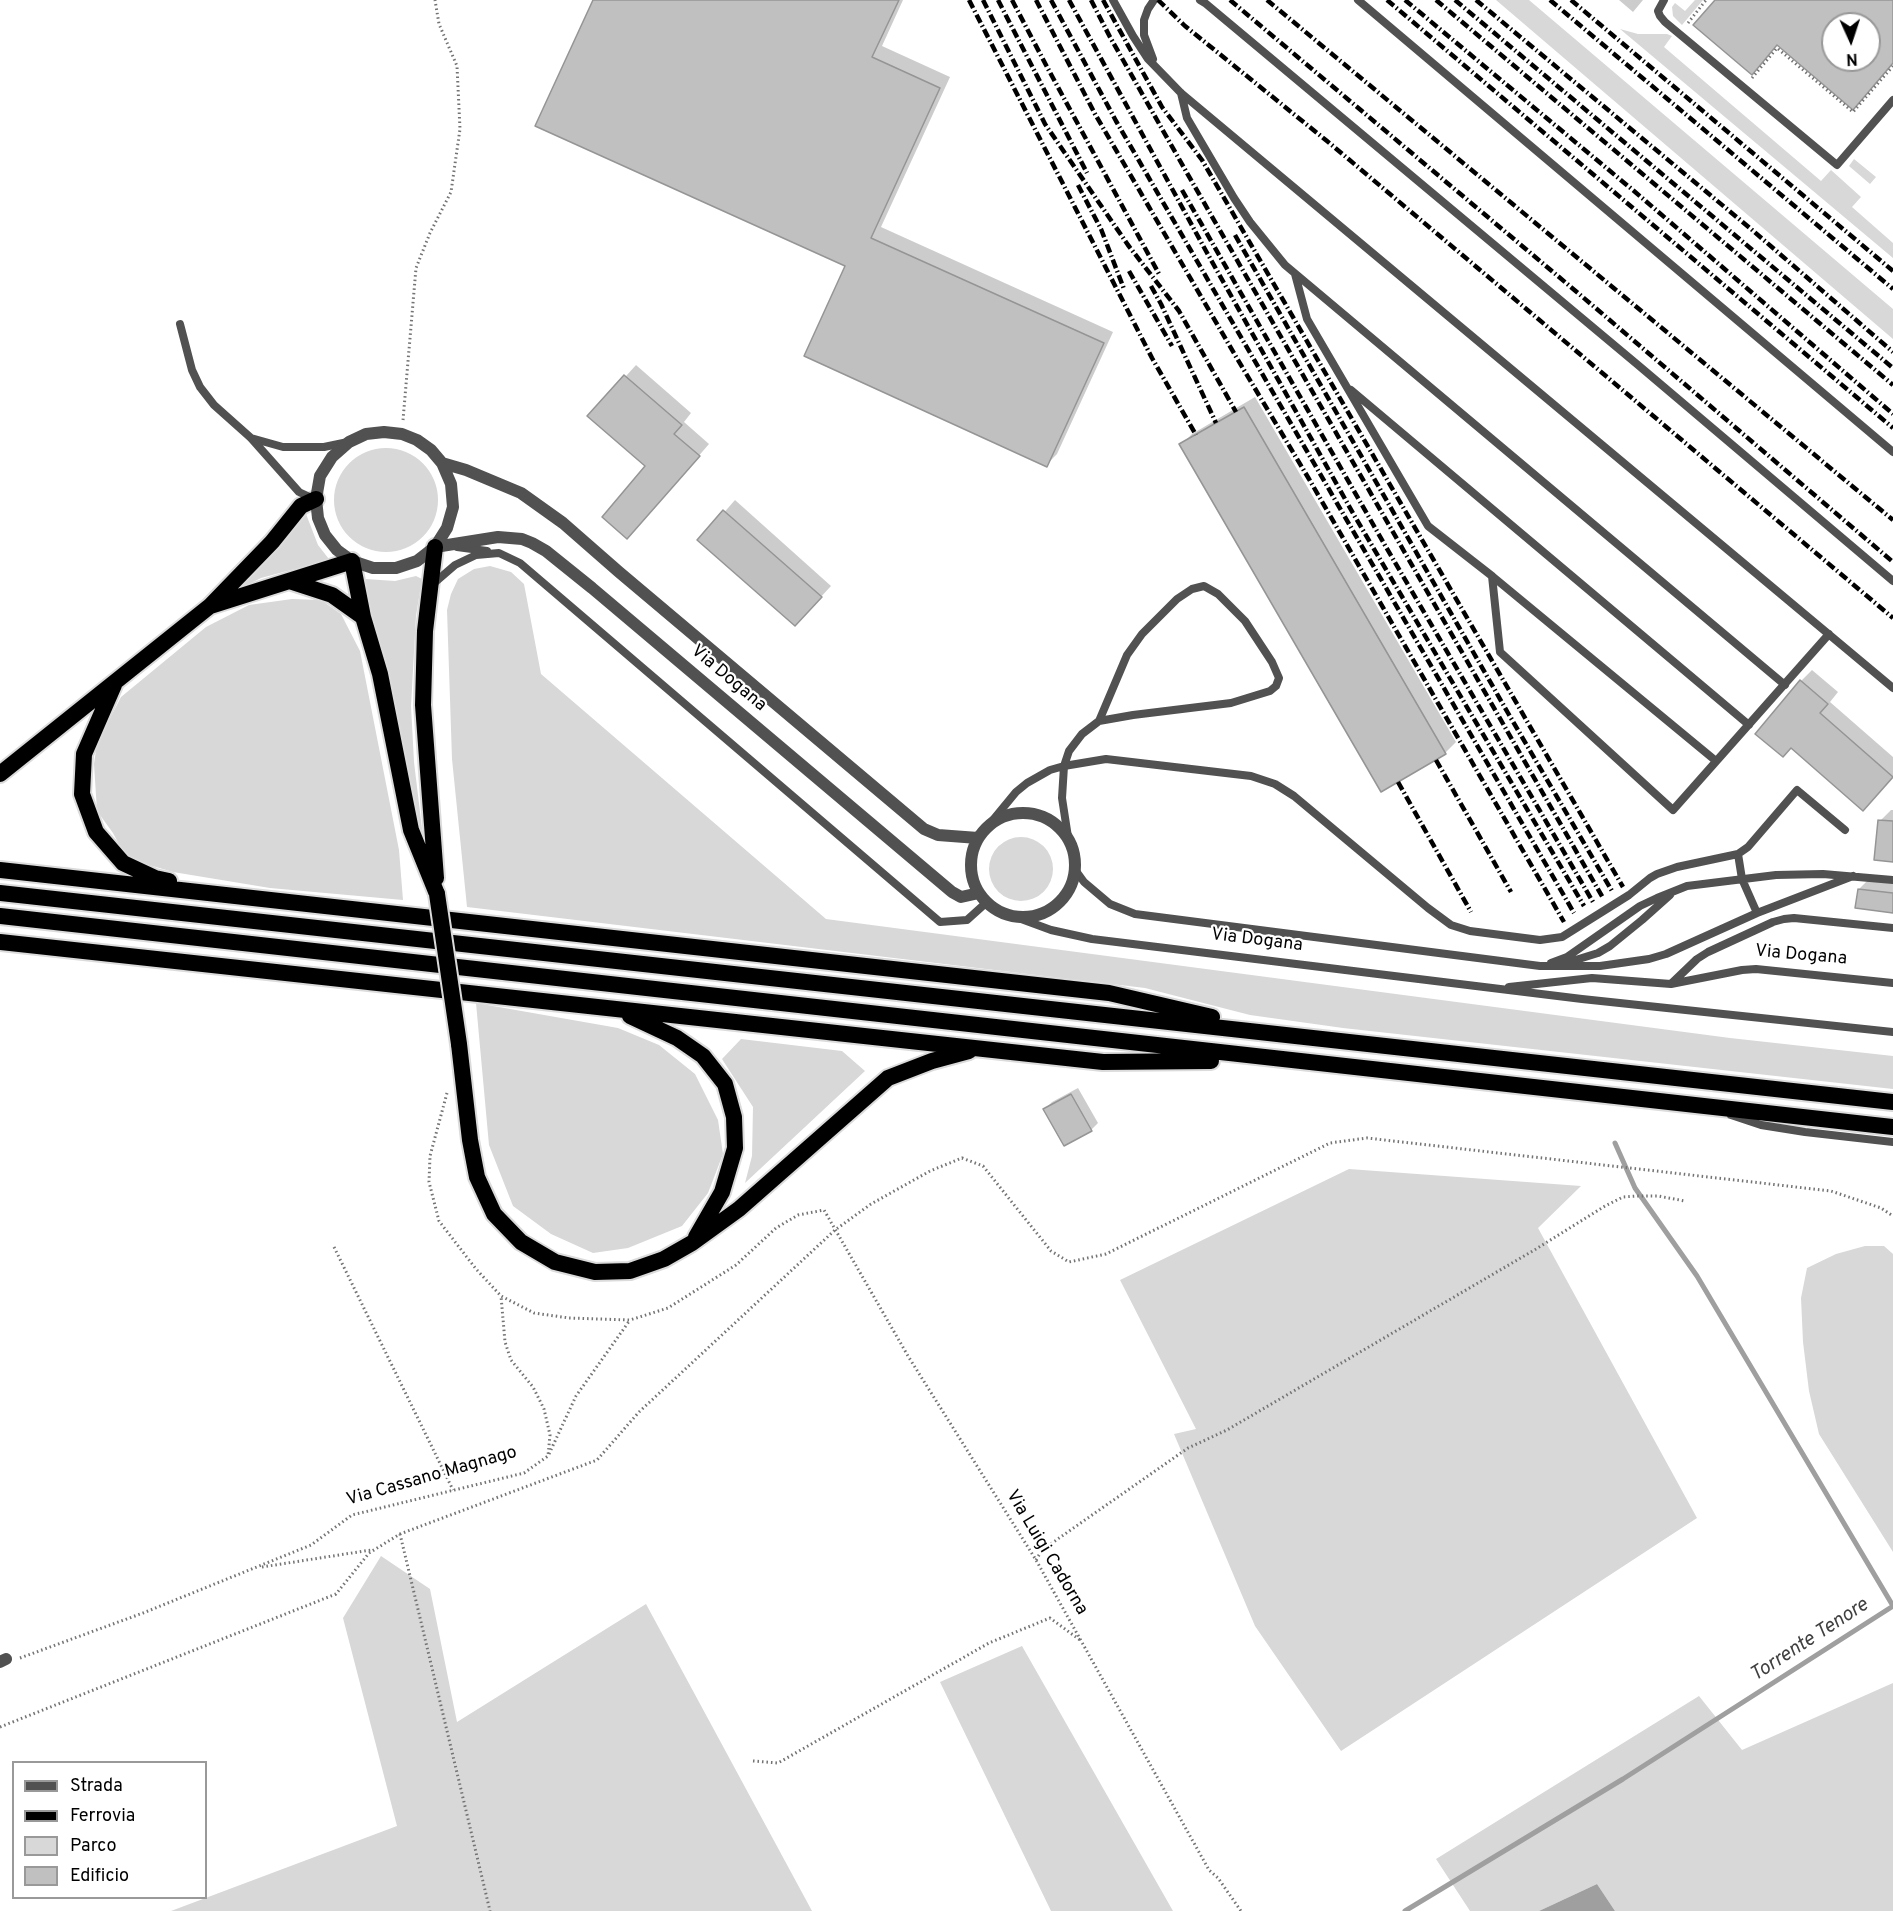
<!DOCTYPE html>
<style>
body{margin:0}
#map{position:relative;width:1893px;height:1911px;overflow:hidden;background:#fff;font-family:Overpass,sans-serif}
canvas{display:block}
.legend{position:absolute;left:12px;top:1761px;width:195px;height:138px;box-sizing:border-box;background:#fff;border:2px solid #999;margin:0;padding:8px 10px;list-style:none;font-size:18px;color:#000}
.legend li{display:flex;align-items:center;gap:12px;height:30px}
.legend b{width:30px;border:2px solid #999}
.north{position:absolute;left:1821px;top:12px;width:60px;height:60px;box-sizing:border-box;background:#fff;border:2px solid #999;border-radius:50%;rotate:177deg;font-size:16px;font-weight:700;line-height:24px;text-align:center;color:#000}
.north::after{content:'';display:block;margin:auto;width:21px;height:27px;background:#000;clip-path:polygon(50% 0,100% 100%,50% 72%,0 100%)}
</style>
<div id="map">
<canvas width="1893" height="1911"></canvas>
<ul class="legend">
<li><b style="height:8px;background:#515151"></b>Strada</li>
<li><b style="height:8px;background:#000"></b>Ferrovia</li>
<li><b style="height:16px;background:#d8d8d8"></b>Parco</li>
<li><b style="height:16px;background:#c0c0c0"></b>Edificio</li>
</ul>
<div class="north">N</div>
</div>
<script>
const context = document.querySelector('canvas').getContext('2d');
context.lineJoin = 'round';
function fillPath(path, color) { context.fillStyle = color; context.fill(path, 'evenodd'); }
const shape = rows => new Path2D(rows.map(r => 'M' + r).join(''));
function stroke(path, color, width, dash) { context.strokeStyle = color; context.lineWidth = width; context.lineCap = dash ? 'butt' : 'round'; context.setLineDash(dash || []); context.stroke(path); }
function drawText(font, color, halo, rows, align = 'center') {
  context.font = font + ' Overpass,sans-serif'; context.lineWidth = 4.5; context.setLineDash([]); context.textBaseline = 'middle'; context.strokeStyle = halo; context.fillStyle = color; for (const [text, x, y, turn = 0] of rows) {
    context.save(); context.translate(x, y); context.rotate((+turn || 0) * Math.PI / 180); context.textAlign = isNaN(turn) ? turn : align; if (halo) context.strokeText(text, 0, 0); context.fillText(text, 0, 0); context.restore();
  }
}
const green = shape([
 [1496,0,1529,0,1893,309,1893,339],
 [1695,0,1703,0,1682,25,1673,16,1672,7,1675,3,1685,11],
 [1620,29,1638,34,1667,34,1672,36,1664,47,1821,181,1831,170,1861,197,1852,207,1893,243,1893,258],
 [1854,159,1876,177,1870,184,1849,166],
 '334 500a52 52 0 1 1 104 0a52 52 0 1 1-104 0Z',
 [306,514,318,545,332,563,291,570,261,578,231,593,277,549],
 [490,566,511,572,524,584,541,674,826,919,1730,1038,1893,1056,1893,1089,1343,1028,1250,1015,1145,988,467,907,452,759,447,610,451,594,458,579,474,569],
 [416,576,422,579,416,616,411,706,414,762,423,837,419,837,365,586,366,579,395,581],
 [292,599,321,600,341,614,360,651,399,850,403,900,270,888,173,872,139,862,123,852,113,833,97,811,94,764,97,743,121,697,206,627,249,605],
 '989 869a32 32 0 1 1 64 0a32 32 0 1 1-64 0Z',
 [476,1003,618,1028,659,1045,695,1074,718,1120,723,1154,708,1193,682,1226,628,1248,593,1253,551,1234,513,1206,489,1145],
 [741,1039,842,1051,865,1071,745,1183,752,1156,753,1107,722,1059],
 [1349,1169,1581,1186,1538,1228,1697,1518,1341,1751,1255,1626,1174,1434,1196,1429,1120,1280],
 [1865,1246,1884,1246,1893,1254,1893,1552,1819,1434,1809,1391,1803,1342,1801,1298,1807,1268,1836,1254],
 [381,1556,430,1589,457,1722,646,1604,812,1911,171,1911,397,1826,343,1618],
 [1022,1646,1173,1911,1051,1911,940,1682],
 [1893,1683,1893,1911,1615,1911,1597,1884,1539,1911,1470,1911,1436,1859,1699,1696,1742,1750]
]);
const water = shape([
 [1597,1884,1615,1911,1539,1911]
]);
const shadow = shape([
 [595,0,903,0,882,46,950,77,881,227,1113,332,1057,454,1046,465,847,266],
 [1619,0,1643,0,1633,12],
 [636,365,691,413,684,422,709,444,638,526,647,466,590,416],
 [1255,397,1456,742,1445,753,1181,445,1192,434],
 [735,500,831,586,806,613,700,540],
 [1812,670,1838,692,1830,702,1893,757,1893,776,1863,809,1801,681],
 [1891,810,1893,810,1893,860,1880,821],
 [1870,878,1893,881,1893,911,1859,889],
 [1078,1088,1098,1123,1091,1130,1045,1109,1052,1102]
]);
const stream = shape([
 [1615,1143,1635,1188,1697,1276,1893,1606],
 [1405,1911,1623,1779,1893,1606]
]);
const building = shape([
 [593,0,899,0,872,57,940,88,871,238,1104,343,1047,467,804,356,845,266,535,126,593,0],
 [1715,0,1893,0,1893,63,1853,110,1777,45,1752,75,1693,25,1715,0],
 [1833,24,1869,24,1869,60,1833,60,1833,24],
 [624,375,682,425,674,434,700,456,627,539,602,517,645,466,587,416,624,375],
 [1244,407,1446,754,1381,792,1179,444,1244,407],
 [723,510,822,597,795,626,697,540,723,510],
 [1800,680,1828,704,1820,713,1893,777,1863,811,1791,748,1783,757,1755,734,1800,680],
 [1878,820,1893,821,1893,862,1874,860,1878,820],
 [1858,889,1893,893,1893,913,1855,908,1858,889],
 [1071,1094,1092,1131,1064,1146,1043,1109,1071,1094]
]);
const path = shape([
 [1688,23,1706,0],
 [1752,78,1777,48,1853,112,1893,66],
 [403,420,416,268,430,233,451,192,460,129,457,66,439,24,435,0],
 [447,1093,430,1156,429,1182,439,1221,476,1269,501,1296,534,1313,569,1318,630,1320,668,1308,736,1265,776,1228,798,1215,824,1210,908,1356,1036,1560,1209,1870,1218,1878,1241,1911],
 [334,1247,453,1490],
 [549,1454,576,1396,630,1320],
 [400,1534,490,1911],
 [1036,1560,1042,1550,1188,1448,1227,1430,1536,1249,1605,1206,1623,1197,1637,1196,1658,1196,1685,1201],
 [262,1567,371,1550],
 [20,1658,143,1613,311,1545,352,1515,524,1473,548,1456,550,1435,544,1409,533,1387,511,1360,505,1342,501,1296],
 [0,1727,336,1594,369,1553,400,1534,597,1460,639,1412,835,1230,871,1204,930,1171,962,1158,983,1166,1051,1251,1069,1262,1106,1254,1330,1143,1367,1138,1831,1191,1881,1208,1893,1216],
 [753,1761,778,1763,989,1643,1050,1618,1080,1640]
]);
const service = shape([
 [1113,0,1133,36,1148,59,1181,93,1893,688],
 [1200,0,1205,3,1638,365,1893,581],
 [1358,0,1893,452],
 [1664,0,1658,11,1660,16,1665,22,1837,165,1893,100],
 [1153,59,1144,35,1144,20,1148,9,1154,0],
 [1181,93,1187,118,1234,198,1250,222,1285,265,1785,685],
 [1295,274,1307,319,1428,526,1492,576,1716,761],
 [180,324,192,370,200,387,214,405,251,438,299,492,314,499],
 [1351,390,1749,725],
 [251,438,283,447,324,447,348,442],
 [457,547,487,551],
 [1492,576,1500,652,1673,810,1829,634],
 [433,584,455,565,476,555,499,553,520,563,940,922,967,920,987,902],
 [988,826,1016,792,1027,783,1050,770,1064,766,1106,759,1251,776,1275,784,1294,796,1428,908,1451,925,1470,931,1540,940,1562,937,1629,895,1650,878,1657,874,1677,867,1738,854,1748,847,1797,790,1845,830],
 [1068,837,1062,798,1064,766,1069,751,1082,734,1099,721,1133,715,1231,703,1270,691,1276,686,1279,678,1272,662,1245,621,1218,594,1204,586,1192,589,1177,599,1142,634,1127,655,1099,721],
 [1738,854,1742,879,1757,913],
 [1076,871,1084,882,1110,904,1135,914,1540,966,1600,966,1649,959,1666,954,1757,913,1853,876],
 [1013,916,1051,930,1092,939,1582,999,1893,1032],
 [1551,963,1567,957,1640,906,1657,898,1687,886,1776,875,1823,874,1893,880],
 [1566,963,1598,953,1610,946,1642,920,1670,895],
 [1672,983,1697,959,1708,952,1773,922,1784,919,1794,918,1893,928],
 [1509,987,1592,978,1671,984,1742,970,1756,969,1893,983],
 [1731,1115,1761,1125,1805,1132,1893,1142]
]);
const minor = shape([
 [442,463,466,470,521,493,563,523,619,572,924,829,938,835,978,838],
 [435,547,447,528,453,507,451,484,442,463,431,450,417,440,402,434,384,432,366,434,349,442,332,457,320,476,316,499,318,518,325,535,337,550,352,561,373,568,396,568,417,561,435,547,498,537,522,539,532,543,546,551,592,588,952,892,961,897,979,893],
 '971 865a52 52 0 1 1 104 0a52 52 0 1 1-104 0Z',
 [0,1662,6,1659]
]);
const trunk = shape([
 [435,547,425,631,423,705,436,878],
 [289,581,332,595,363,617],
 [210,606,352,561,363,617,380,674,411,830,437,894],
 [114,685,84,754,82,794,96,832,123,863,155,878,169,881],
 [0,774,210,606,272,542,301,506,316,499],
 [0,870,1109,993,1212,1017],
 [0,893,1893,1102],
 [0,916,1893,1127],
 [0,942,1103,1062,1211,1061],
 [630,1016,677,1038,703,1056,725,1084,734,1117,735,1148,722,1192,696,1237],
 [459,1044,470,1140,477,1177,494,1214,521,1242,555,1262,595,1272,630,1271,664,1259,692,1243,739,1209,888,1078,932,1061,969,1051]
]);
const rail = shape([
 [969,0,1152,358,1196,435],
 [983,0,1045,124,1128,245,1179,311,1236,412],
 [998,0,1087,173],
 [1012,0,1046,65,1159,274],
 [1036,0,1095,114,1235,355,1309,479,1564,922],
 [1051,0,1116,121,1574,913],
 [1069,0,1206,251,1354,515,1584,906],
 [1091,0,1110,37,1187,173,1603,898],
 [1103,0,1162,107,1202,160,1623,887],
 [1158,0,1185,26,1327,141,1893,618],
 [1230,0,1578,293,1893,562],
 [1267,0,1893,520],
 [1387,0,1893,428],
 [1405,0,1634,191,1893,414],
 [1436,0,1893,385],
 [1455,0,1893,368],
 [1476,0,1751,229,1893,352],
 [1550,0,1893,289],
 [1571,0,1893,271],
 [1078,185,1101,229,1124,289],
 [1182,190,1386,547,1593,902],
 [1235,235,1508,713,1612,891],
 [1129,271,1172,346],
 [1151,286,1161,304,1216,423],
 [1436,760,1511,892],
 [1398,782,1471,912]
]);
const trunkBridge = shape([
 [437,894,459,1044]
]);
const streetNames = [
 ["Via Dogana",728,679,40],
 ["Via Dogana",1257,941,7],
 ["Via Dogana",1801,956,5],
 ["Via Cassano Magnago",432,1477,-16],
 ["Via Luigi Cadorna",1046,1553,59]
];
const waterNames = [
 ["Torrente Tenore",1810,1641,-33]
];
fillPath(green, '#d8d8d8');
fillPath(water, '#9f9f9f');
fillPath(shadow, '#0003');
stroke(stream, '#9f9f9f', 5);
fillPath(building, '#c0c0c0');
stroke(building, '#959595', 1.5);
stroke(trunk, '#dbdbdb', 20);
stroke(path, '#737373', 3, [1.5, 3]);
stroke(service, '#515151', 8);
stroke(minor, '#515151', 12);
stroke(trunk, '#000', 16);
stroke(rail, '#000', 4.5, [9, 3, 1.5, 3]);
stroke(trunkBridge, '#dbdbdb', 20, []);
stroke(trunkBridge, '#000', 16);
drawText('18px', '#000', '#fff', streetNames);
drawText('italic 20px', '#404040', '#fff', waterNames);
</script>
